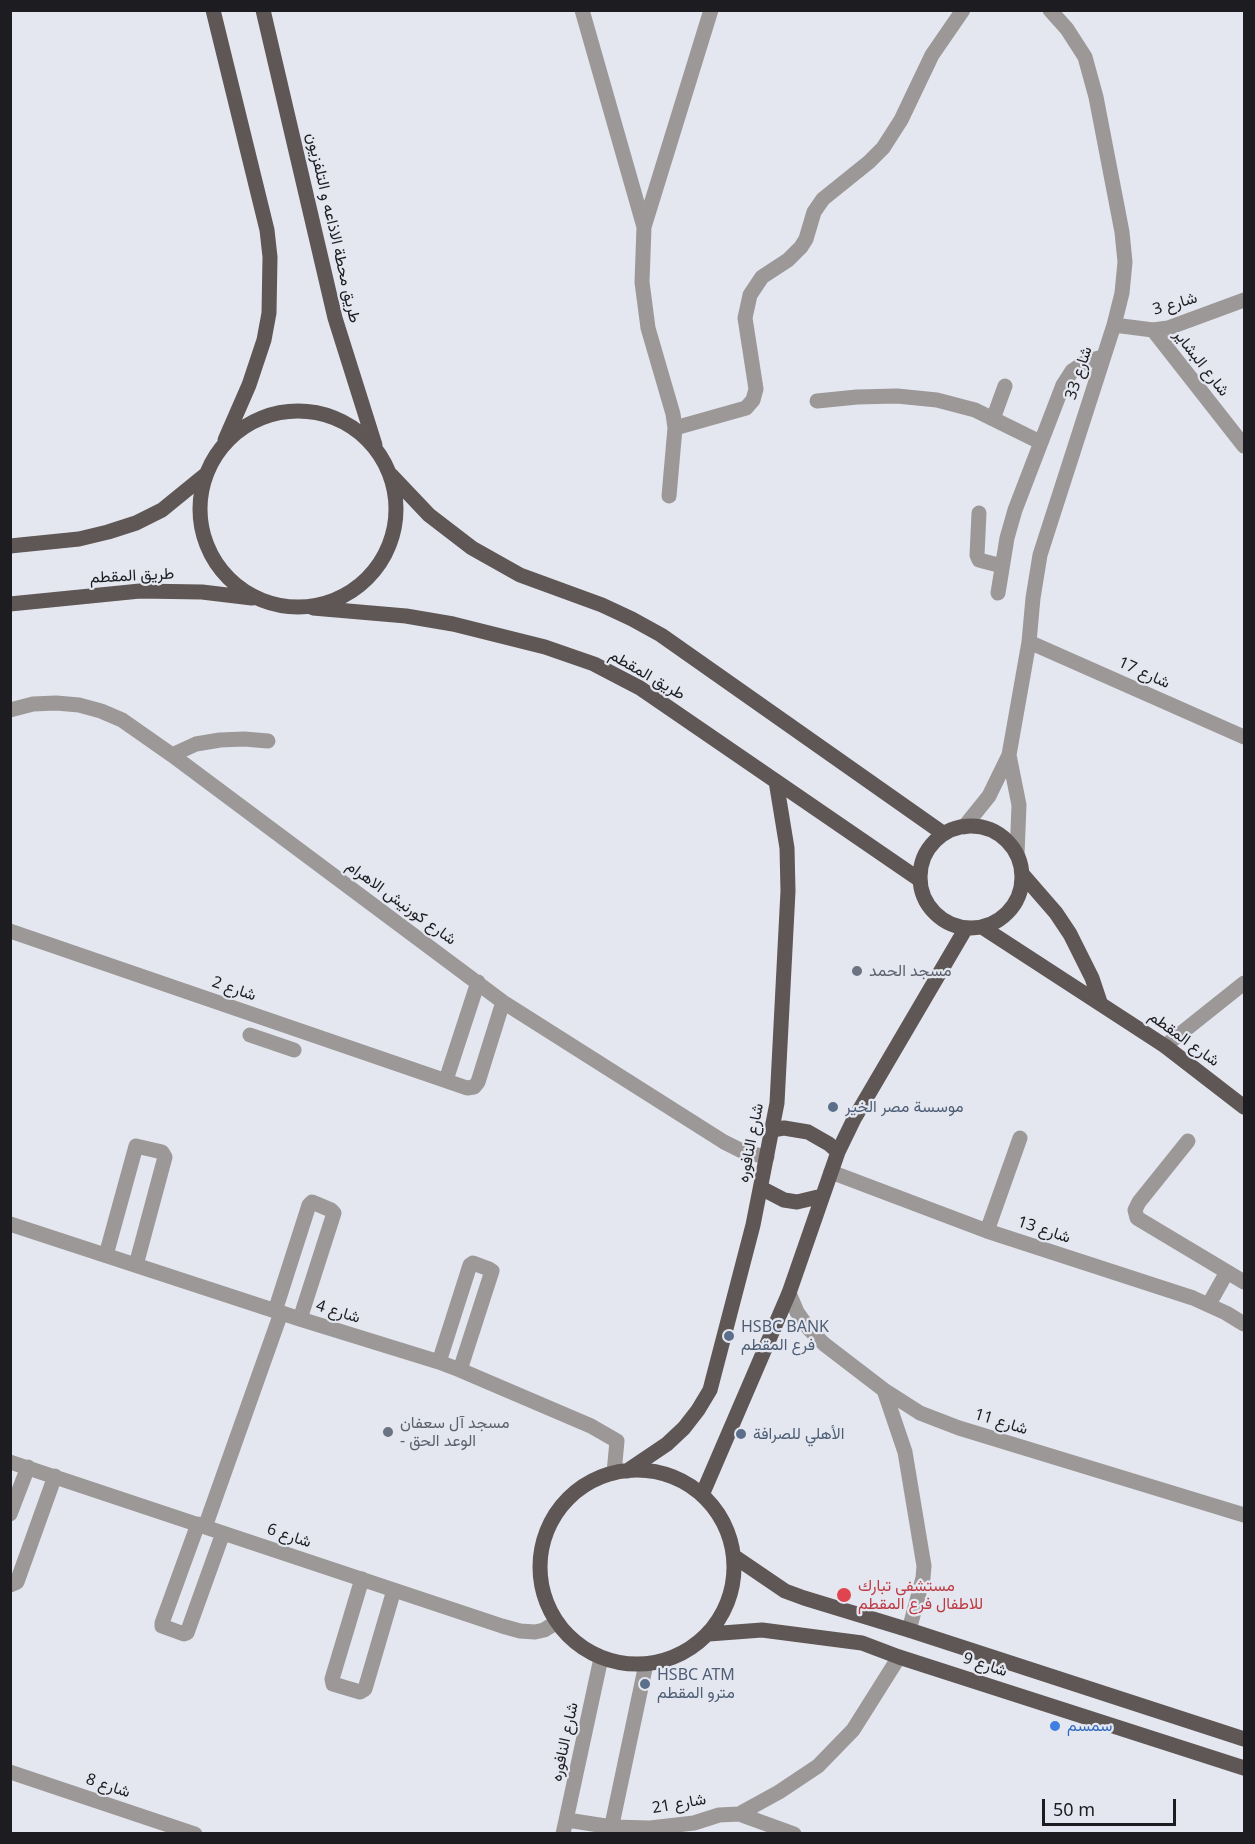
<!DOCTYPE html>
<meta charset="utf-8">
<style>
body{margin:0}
#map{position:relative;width:1255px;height:1844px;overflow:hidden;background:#e4e7f0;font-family:"Noto Sans",sans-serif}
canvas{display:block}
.frame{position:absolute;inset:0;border:12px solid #1d1d21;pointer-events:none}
.scale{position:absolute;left:1042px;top:1799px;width:134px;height:27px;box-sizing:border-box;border:3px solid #1d1d21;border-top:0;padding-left:8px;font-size:18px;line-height:21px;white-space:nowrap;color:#1d1d21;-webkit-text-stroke:4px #e4e7f0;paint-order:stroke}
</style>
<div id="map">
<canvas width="1255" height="1844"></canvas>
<div class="frame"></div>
<div class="scale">50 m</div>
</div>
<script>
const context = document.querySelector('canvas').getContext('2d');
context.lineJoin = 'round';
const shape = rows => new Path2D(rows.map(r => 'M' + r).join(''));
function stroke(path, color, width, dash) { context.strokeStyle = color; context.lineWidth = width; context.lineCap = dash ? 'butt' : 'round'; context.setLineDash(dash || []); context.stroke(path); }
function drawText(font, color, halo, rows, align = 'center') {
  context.font = font + ' "Noto Sans",Vazirmatn,sans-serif'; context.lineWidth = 4.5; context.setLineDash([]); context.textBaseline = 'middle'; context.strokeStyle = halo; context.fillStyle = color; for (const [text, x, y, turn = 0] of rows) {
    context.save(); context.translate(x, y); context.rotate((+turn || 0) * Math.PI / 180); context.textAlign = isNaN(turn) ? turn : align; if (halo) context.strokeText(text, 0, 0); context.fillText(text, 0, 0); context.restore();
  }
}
const minor = shape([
 [582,10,644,227],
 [1114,325,1153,330,1168,328,1244,300],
 [1153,330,1244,446],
 [817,401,857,397,897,396,937,400,975,410,1040,442],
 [993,419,1005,386],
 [675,428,746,408,753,400,756,389,745,318,750,295,762,277,788,260,801,247,806,239,814,212,823,199,869,162,883,148,901,120,932,55,963,10],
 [669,496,675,428,673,414,648,328,642,282,644,227,711,10],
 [979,513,977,555,979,560,1002,566],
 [998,593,1007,538,1015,510,1063,385,1072,371,1087,361,1103,357],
 [1029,642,1244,737],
 [10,710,33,704,56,703,79,705,101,711,122,720,172,755,503,1002,724,1142,744,1152,767,1157],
 [172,755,196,744,220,740,244,739,268,741],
 [1009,755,1019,805,1017,855],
 [964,827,989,796,1009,755,1029,642,1033,598,1040,555,1114,325,1122,293,1125,262,1122,232,1096,97,1085,57,1067,29,1050,10],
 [10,931,467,1088,474,1087,478,1082,503,1002],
 [250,1035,294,1050],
 [1165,1046,1244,983],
 [446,1080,478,982],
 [1188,1141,1139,1202,1135,1210,1137,1218,1244,1282],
 [831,1172,987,1231,1193,1298,1226,1313,1244,1324],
 [10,1224,300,1319,439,1362,460,1370,591,1426,617,1441,614,1473],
 [987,1231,1020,1138],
 [106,1255,136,1146,162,1152,165,1157,136,1265],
 [789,1293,797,1312,809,1329,824,1344,884,1390,920,1413,959,1428,1244,1515],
 [1209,1304,1227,1272],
 [275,1311,309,1205,312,1202,331,1210,334,1213,300,1319],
 [439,1362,470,1265,473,1263,489,1269,492,1271,460,1370],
 [884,1390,905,1452,924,1566,923,1578,909,1630],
 [10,1462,502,1626,520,1631,535,1632,544,1630,557,1622],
 [10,1514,28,1467],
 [198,1524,162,1623,162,1626,184,1634,187,1633,223,1533],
 [205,1527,281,1313],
 [362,1579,332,1679,333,1684,360,1692,365,1689,394,1590],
 [10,1585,17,1582,55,1476],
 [10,1772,195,1834],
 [739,1814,779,1792,818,1766,853,1730,899,1657],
 [567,1820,612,1827,650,1828,694,1823,719,1815,739,1814,794,1834],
 [563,1834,601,1658],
 [610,1834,646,1664]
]);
const major = shape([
 [213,10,267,230,270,257,269,313,264,340,249,385,225,440],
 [263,10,335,318,375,445],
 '200 509a98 98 0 1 1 196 0a98 98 0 1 1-196 0Z',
 [391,475,429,515,472,548,520,575,602,605,632,619,661,635,944,834],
 [10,546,79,539,108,532,136,523,162,510,205,475],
 [10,604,140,591,202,592,252,598],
 [313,608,406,616,453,624,545,647,594,664,640,688,920,880],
 '920 877a51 51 0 1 1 102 0a51 51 0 1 1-102 0Z',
 [1023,875,1056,913,1070,934,1092,978,1100,1002],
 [982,927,1165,1046,1244,1107],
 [772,1130,784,1128,808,1132,829,1144,838,1152],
 [761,1188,784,1200,797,1202,822,1196],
 '540 1567a97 97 0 1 1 194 0a97 97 0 1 1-194 0Z',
 [627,1471,667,1444,684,1428,698,1410,710,1390,753,1225,777,1103,788,891,787,848,776,781],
 [702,1495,789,1293,838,1152,854,1119,966,928],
 [735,1557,785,1591,804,1598,909,1630,1244,1739],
 [709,1634,762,1630,862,1643,899,1657,1244,1768]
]);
const markers = [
 [857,971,6,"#6b7280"],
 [833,1107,6,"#5c6f8a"],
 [729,1336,6,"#5c6f8a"],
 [388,1432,6,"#6b7280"],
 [741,1434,6,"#5c6f8a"],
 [844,1595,8,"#e0444e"],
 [645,1684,6,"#5c6f8a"],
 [1055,1726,6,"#3f7fe0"]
];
const streetNames = [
 ["طريق محطة الاذاعه و التلفزيون",333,228,77],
 ["شارع 3",1175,304,-16],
 ["شارع البشاير",1201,363,52],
 ["شارع 33",1079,373,-72],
 ["طريق المقطم",132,576,-3],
 ["شارع 17",1144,673,24],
 ["طريق المقطم",647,675,30],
 ["شارع كورنيش الاهرام",401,903,36],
 ["شارع 2",234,989,19],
 ["شارع المقطم",1184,1039,36],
 ["شارع النافوره",751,1143,-79],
 ["شارع 13",1044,1230,18],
 ["شارع 4",338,1312,17],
 ["شارع 11",1001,1422,17],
 ["شارع 6",289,1536,18],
 ["شارع 9",985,1665,18],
 ["شارع النافوره",565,1742,-78],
 ["شارع 8",108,1786,18],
 ["شارع 21",679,1804,-10]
];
const worshipNames = [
 ["مسجد الحمد",869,971],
 ["مسجد آل سعفان",400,1423],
 ["- الوعد الحق",400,1441]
];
const serviceNames = [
 ["موسسة مصر الخير",845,1107],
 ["HSBC BANK",741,1327],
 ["فرع المقطم",741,1345],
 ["الأهلي للصرافة",753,1434],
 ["HSBC ATM",657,1675],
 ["مترو المقطم",657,1693]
];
const healthNames = [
 ["مستشفى تبارك",858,1586],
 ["للاطفال فرع المقطم",858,1604]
];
const shopNames = [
 ["سمسم",1067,1726]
];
stroke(minor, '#9c9897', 15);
stroke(major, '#5f5755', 15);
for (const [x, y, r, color] of markers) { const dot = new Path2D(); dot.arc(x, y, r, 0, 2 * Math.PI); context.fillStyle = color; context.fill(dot); stroke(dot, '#e4e7f0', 2); }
drawText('16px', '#1d1d21', '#e4e7f0', streetNames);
drawText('16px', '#5b616d', '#e4e7f0', worshipNames, 'left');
drawText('16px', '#4e5e75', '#e4e7f0', serviceNames, 'left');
drawText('16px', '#be3a42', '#e4e7f0', healthNames, 'left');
drawText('16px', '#366cbe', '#e4e7f0', shopNames, 'left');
</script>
